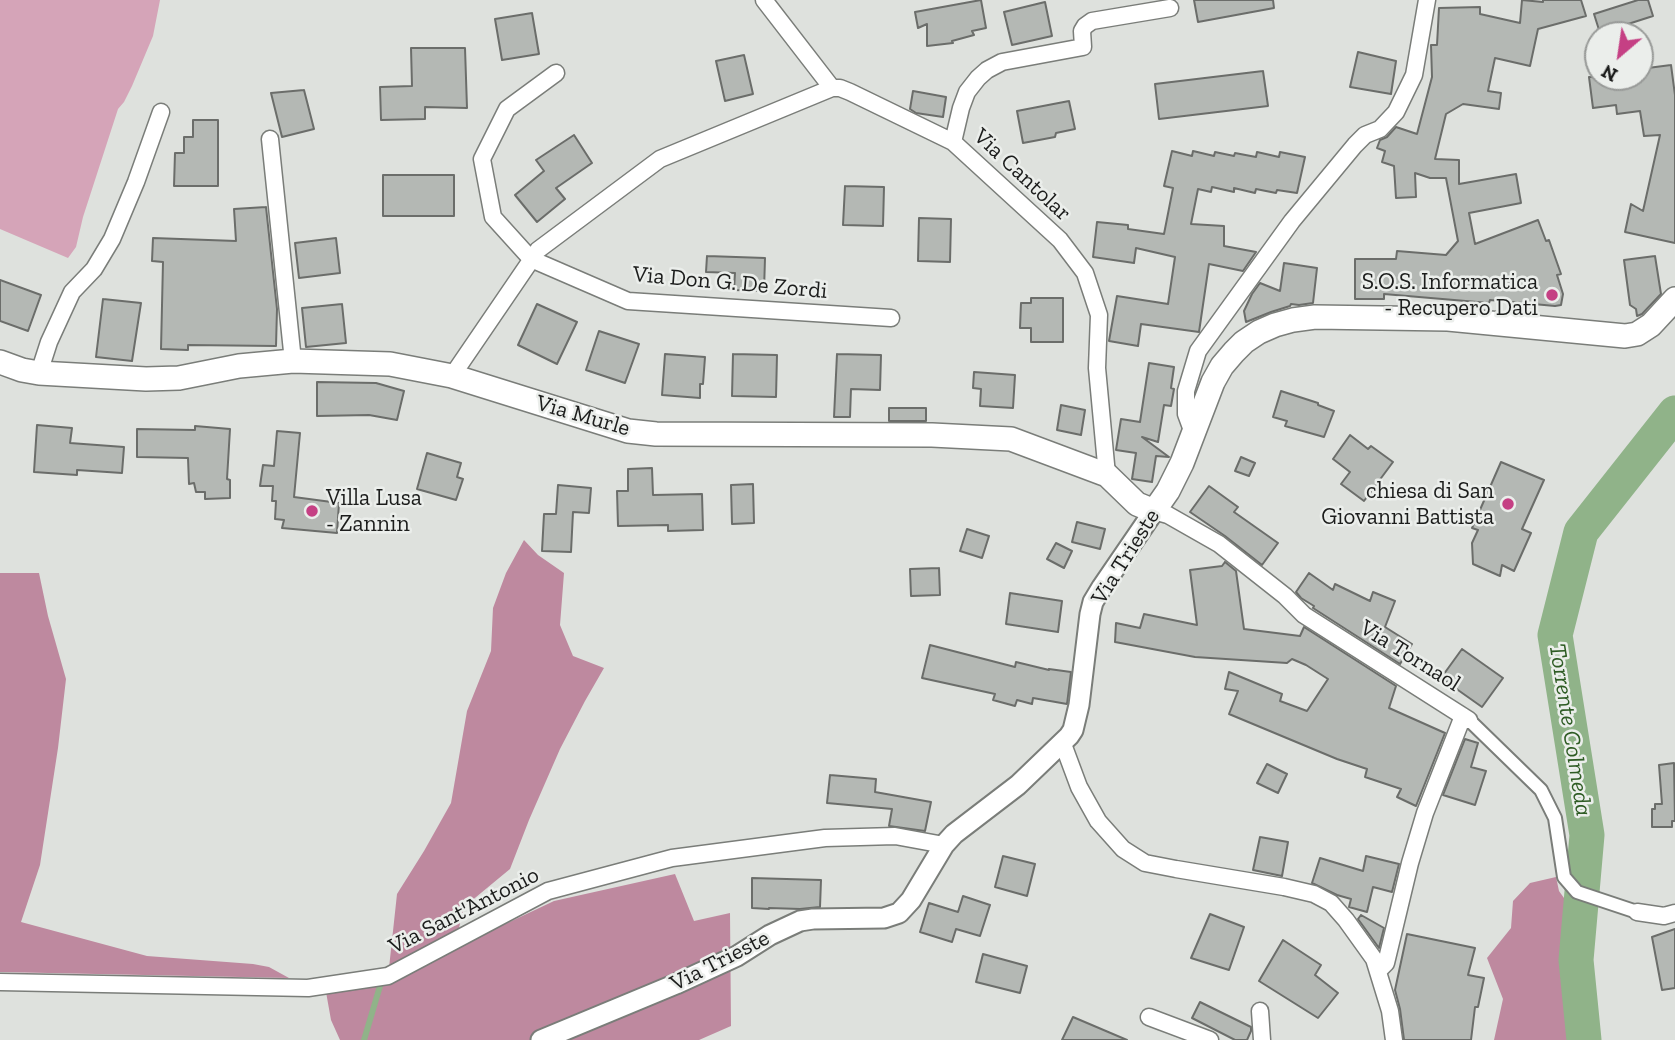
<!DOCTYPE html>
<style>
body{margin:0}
#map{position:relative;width:1675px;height:1040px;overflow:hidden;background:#dee1dd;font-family:"Zilla Slab",serif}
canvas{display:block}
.north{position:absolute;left:1584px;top:21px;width:70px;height:70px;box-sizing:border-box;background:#ebeeeb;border:2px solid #989a98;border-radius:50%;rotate:209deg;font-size:19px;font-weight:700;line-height:28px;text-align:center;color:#1c1d1c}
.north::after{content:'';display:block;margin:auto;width:24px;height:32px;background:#c54084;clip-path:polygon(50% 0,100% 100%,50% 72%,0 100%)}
</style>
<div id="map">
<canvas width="1675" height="1040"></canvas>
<div class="north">N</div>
</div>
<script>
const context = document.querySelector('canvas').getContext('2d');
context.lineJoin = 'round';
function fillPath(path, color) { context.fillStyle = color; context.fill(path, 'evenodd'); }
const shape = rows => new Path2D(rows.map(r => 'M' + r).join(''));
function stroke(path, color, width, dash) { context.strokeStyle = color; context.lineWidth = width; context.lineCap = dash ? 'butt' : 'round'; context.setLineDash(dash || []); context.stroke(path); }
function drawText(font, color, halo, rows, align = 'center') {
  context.font = font + ' "Zilla Slab",serif'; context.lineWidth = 5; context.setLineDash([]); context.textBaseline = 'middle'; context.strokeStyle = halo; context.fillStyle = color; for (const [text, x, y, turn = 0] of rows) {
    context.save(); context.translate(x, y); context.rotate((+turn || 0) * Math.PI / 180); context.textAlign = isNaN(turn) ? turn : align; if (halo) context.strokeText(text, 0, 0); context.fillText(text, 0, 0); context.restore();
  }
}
const green = shape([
 [0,0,160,0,153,36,132,86,124,102,118,109,83,217,76,247,68,258,0,229]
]);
const forest = shape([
 [524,540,538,555,564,573,560,625,573,656,604,668,585,701,560,749,529,820,510,869,464,907,458,932,389,968,397,894,424,851,451,803,467,711,491,651,493,608,506,573],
 [0,573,39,573,48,616,66,679,58,748,40,865,21,922,147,956,253,964,269,967,289,978,0,972],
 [675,874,694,921,730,913,731,1026,699,1040,340,1040,331,1020,326,992,352,990,394,981,463,944,554,901],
 [1556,877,1559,891,1564,898,1579,911,1586,913,1583,932,1583,968,1593,1040,1494,1040,1503,999,1487,958,1511,928,1513,901,1530,883]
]);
const stream = shape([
 [364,1040,380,986]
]);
const river = shape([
 [1584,1040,1576,960,1587,835,1555,635,1581,532,1675,413]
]);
const building = shape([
 [981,0,986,28,972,31,974,35,952,41,953,43,927,46,927,24,918,28,915,12,981,0],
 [1194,0,1273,0,1274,8,1198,22,1194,0],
 [1522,0,1543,2,1543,0,1581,0,1586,16,1538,29,1530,66,1495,58,1488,91,1501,93,1499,109,1463,104,1446,114,1435,159,1459,160,1459,184,1516,174,1521,203,1469,213,1475,244,1538,220,1546,241,1549,240,1561,274,1557,275,1563,294,1561,305,1555,306,1490,300,1489,303,1384,294,1384,299,1355,299,1355,259,1396,259,1397,251,1446,255,1458,241,1446,178,1430,178,1415,173,1416,197,1396,198,1394,166,1382,162,1385,151,1377,148,1380,140,1387,137,1396,127,1417,134,1432,77,1431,45,1437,45,1439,8,1480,7,1480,14,1520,23,1522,0],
 [1638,0,1648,0,1653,16,1600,33,1594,14,1638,0],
 [1045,2,1052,36,1012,45,1004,12,1045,2],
 [532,13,539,54,502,60,495,19,532,13],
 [411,48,465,48,467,108,425,107,425,119,381,120,380,87,412,86,411,48],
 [1358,52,1396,61,1391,94,1350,87,1358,52],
 [744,55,753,94,725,101,716,61,744,55],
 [1671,65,1675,95,1675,243,1625,232,1631,204,1643,211,1660,135,1644,136,1640,111,1617,114,1616,105,1593,108,1589,77,1640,77,1640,69,1671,65],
 [1263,71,1268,106,1159,119,1155,84,1263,71],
 [304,90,314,129,282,137,271,93,304,90],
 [913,91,946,97,943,117,916,113,910,109,913,91],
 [1069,101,1075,129,1056,133,1055,137,1023,143,1017,111,1069,101],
 [193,120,218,120,218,186,174,186,175,153,184,153,184,137,193,137,193,120],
 [574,135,592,163,556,188,565,199,537,222,515,195,544,171,536,160,574,135],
 [1172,151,1192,156,1193,151,1214,156,1215,152,1234,156,1235,153,1256,157,1257,152,1279,157,1280,152,1305,157,1297,193,1277,190,1276,193,1256,189,1255,193,1234,188,1234,192,1212,187,1211,192,1198,189,1191,224,1224,226,1224,246,1256,252,1243,271,1209,264,1199,332,1141,324,1138,346,1109,341,1117,296,1168,304,1175,257,1136,248,1134,263,1093,257,1097,222,1128,225,1128,229,1164,234,1173,188,1164,186,1172,151],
 [383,175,454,175,454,216,383,216,383,175],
 [845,186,884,187,883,226,843,225,845,186],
 [266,207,277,309,276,346,188,345,188,350,161,349,163,262,152,261,153,238,236,241,234,209,266,207],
 [919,218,951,219,950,262,918,261,919,218],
 [336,238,340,273,299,278,295,243,336,238],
 [707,256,765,258,764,291,734,290,735,273,706,272,707,256],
 [1655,256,1661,294,1642,314,1637,316,1636,309,1630,305,1624,260,1655,256],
 [1284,263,1317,268,1313,303,1299,305,1291,304,1290,306,1271,312,1246,322,1244,311,1252,294,1260,283,1280,291,1284,263],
 [0,280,41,295,28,331,0,321,0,280],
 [1031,298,1063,298,1063,342,1031,342,1031,328,1020,328,1021,303,1031,303,1031,298],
 [103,299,141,303,132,361,96,357,103,299],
 [342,304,346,343,306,347,302,308,342,304],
 [537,304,577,322,557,364,518,345,537,304],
 [599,331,639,344,625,383,586,370,599,331],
 [665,354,705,357,703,384,700,384,700,398,662,395,665,354],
 [733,354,777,355,776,397,732,396,733,354],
 [837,354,881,355,880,390,851,389,850,417,834,417,837,354],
 [1149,363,1174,367,1171,388,1174,389,1171,406,1164,405,1158,442,1142,437,1169,457,1156,456,1152,482,1132,479,1136,453,1116,450,1121,419,1140,422,1149,363],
 [974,372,1015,375,1013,408,980,406,981,389,973,388,974,372],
 [317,382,376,383,404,391,397,420,369,415,317,416,317,382],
 [1281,391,1318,403,1318,405,1334,411,1324,437,1285,426,1287,421,1273,417,1281,391],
 [1061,405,1085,410,1081,435,1057,430,1061,405],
 [889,408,926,408,926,421,889,421,889,408],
 [37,425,72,428,70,443,124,447,122,473,77,470,77,475,34,472,37,425],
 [195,426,230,429,227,479,230,480,230,498,205,499,205,492,196,492,194,483,189,484,188,458,137,457,137,429,195,430,195,426],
 [277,431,300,433,294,497,339,503,337,533,282,528,284,520,275,519,276,501,272,501,273,486,260,486,263,465,274,466,277,431],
 [1350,435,1368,449,1371,446,1393,462,1364,501,1341,484,1350,472,1333,459,1350,435],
 [427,453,461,463,457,477,463,479,456,500,417,489,427,453],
 [1241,457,1255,463,1249,476,1235,471,1241,457],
 [1501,462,1544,480,1522,529,1531,533,1514,571,1502,565,1500,576,1473,564,1472,543,1478,530,1472,528,1501,462],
 [652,468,653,495,702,494,703,530,668,531,668,525,618,526,617,491,628,491,628,469,652,468],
 [753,484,754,523,732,524,731,485,753,484],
 [558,485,591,488,589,513,573,512,571,552,542,551,544,514,556,514,558,485],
 [1209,486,1238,507,1234,512,1278,543,1262,565,1225,536,1190,512,1209,486],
 [1077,522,1105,529,1100,549,1072,542,1077,522],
 [967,529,989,536,982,558,960,551,967,529],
 [1056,543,1072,551,1064,568,1047,559,1056,543],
 [1225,562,1236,571,1244,629,1300,636,1304,627,1396,686,1389,708,1445,733,1416,806,1397,797,1401,789,1365,777,1367,769,1337,759,1229,714,1238,691,1225,689,1229,672,1282,694,1280,701,1307,711,1328,679,1306,665,1292,659,1287,663,1195,657,1115,642,1116,623,1140,628,1144,614,1197,625,1190,570,1222,566,1225,562],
 [939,568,940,595,911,596,910,569,939,568],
 [1309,573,1333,590,1335,584,1370,601,1373,592,1395,601,1385,627,1412,644,1400,664,1313,608,1314,606,1301,598,1296,592,1309,573],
 [1010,593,1062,601,1058,632,1006,624,1010,593],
 [930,645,1015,667,1016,662,1049,670,1049,669,1071,672,1067,704,1033,698,1032,704,1017,700,1015,706,993,700,995,694,922,678,930,645],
 [1462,649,1503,678,1482,707,1441,678,1462,649],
 [1465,739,1478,743,1471,767,1486,771,1475,805,1443,795,1465,739],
 [1674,763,1675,821,1672,821,1672,827,1652,827,1652,809,1655,809,1655,804,1662,804,1659,765,1674,763],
 [1267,764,1287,774,1278,793,1257,783,1267,764],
 [830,775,876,779,875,792,931,802,925,831,889,826,892,809,827,803,830,775],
 [1260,837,1288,842,1282,876,1253,870,1260,837],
 [1003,856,1035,864,1027,896,995,887,1003,856],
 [1366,856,1399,864,1392,892,1373,887,1367,912,1349,907,1351,899,1337,895,1312,883,1320,858,1363,871,1366,856],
 [752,878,821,880,820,907,800,909,769,908,769,909,752,908,752,878],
 [963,896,990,905,980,936,956,929,952,942,920,932,929,903,958,912,963,896],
 [1210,914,1244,927,1229,970,1191,958,1210,914],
 [1361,915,1384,928,1379,948,1358,919,1361,915],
 [1675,929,1675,988,1662,990,1652,937,1675,929],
 [1407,934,1475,948,1468,975,1484,978,1478,1007,1475,1007,1471,1040,1404,1040,1400,1009,1395,990,1407,934],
 [1283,940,1321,965,1315,975,1338,993,1318,1018,1259,981,1283,940],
 [983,954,1027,966,1020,993,976,982,983,954],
 [1200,1002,1251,1027,1251,1031,1247,1040,1235,1040,1192,1018,1200,1002],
 [1073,1017,1127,1040,1062,1040,1073,1017]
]);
const pedestrian = shape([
 [1469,720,1541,790,1555,818,1564,877,1577,892,1637,912]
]);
const minor = shape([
 [764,0,832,88,840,88,850,92,953,142,1060,240,1085,273,1099,315,1097,368,1107,475],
 [556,73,507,109,482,159,493,217,531,259,628,301,891,318],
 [270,139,293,361],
 [953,142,961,108,967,92,978,78,987,70,1002,62,1083,47,1082,31,1085,26,1092,21,1170,8],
 [39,373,49,342,72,292,94,269,112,239,136,182,161,112],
 [452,376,538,250,660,159,832,88],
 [1193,433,1186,414,1186,391,1198,351,1292,221,1355,145,1365,135,1380,129,1396,112,1414,75,1427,0],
 [1154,511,1168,515,1219,544,1285,596,1304,615,1469,720],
 [1063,744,1079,787,1098,821,1123,849,1145,863,1176,869,1284,887,1314,894,1331,903,1346,920,1374,959,1390,1011,1394,1040],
 [1637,912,1664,916,1675,913],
 [1378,971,1386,963,1410,863,1425,813,1463,716],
 [0,982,308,988,388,976,548,891,672,858,825,838,895,836,944,845],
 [1260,1011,1262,1040],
 [1149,1017,1210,1040]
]);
const tertiary = shape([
 [541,1040,676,984,737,956,770,935,800,921,813,919,884,918,899,913,911,900,944,845,954,834,1018,785,1069,736,1073,730,1079,705,1090,614,1093,602,1102,587,1154,511]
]);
const secondary = shape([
 [0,362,22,370,39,373,146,379,179,378,239,366,293,361,390,364,452,376,628,431,656,434,932,435,1011,439,1107,475,1137,504,1154,511,1168,491,1182,463,1213,382,1222,366,1234,352,1244,342,1259,332,1275,325,1293,320,1315,317,1448,319,1625,336,1637,334,1651,325,1675,299]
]);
const markers = [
 [1552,295,7,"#c54084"],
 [1508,504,7,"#c54084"],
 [312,511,7,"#c54084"]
];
const streetNames = [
 ["Via Cantolar",1022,175,43],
 ["Via Don G. De Zordi",730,283,5],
 ["Via Murle",583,416,16],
 ["Via Trieste",1126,557,-58],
 ["Via Tornaol",1410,656,32],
 ["Via Sant'Antonio",464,911,-27],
 ["Via Trieste",720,961,-27]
];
const poiNames = [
 ["S.O.S. Informatica",1538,282],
 ["- Recupero Dati",1538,308],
 ["chiesa di San",1494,491],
 ["Giovanni Battista",1494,517],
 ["Villa Lusa",326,498,"left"],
 ["- Zannin",326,524,"left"]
];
const waterNames = [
 ["Torrente Colmeda",1570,730,81]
];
fillPath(green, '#d5a4b8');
fillPath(forest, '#be899f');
stroke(stream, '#90b389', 6);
stroke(river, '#90b389', 35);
fillPath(building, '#b4b8b4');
stroke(building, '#6b6d6a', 2);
stroke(pedestrian, '#7a7d79', 16);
stroke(minor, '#7a7d79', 19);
stroke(tertiary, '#7a7d79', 23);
stroke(secondary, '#7a7d79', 26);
stroke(pedestrian, '#fff', 12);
stroke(minor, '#fff', 16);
stroke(tertiary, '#fff', 19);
stroke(secondary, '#fff', 23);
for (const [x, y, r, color] of markers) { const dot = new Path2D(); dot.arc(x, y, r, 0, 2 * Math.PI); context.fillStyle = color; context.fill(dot); stroke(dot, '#ebeeeb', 2.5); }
drawText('23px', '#1c1d1c', '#ebeeeb', streetNames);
drawText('23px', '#1c1d1c', '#ebeeeb', poiNames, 'right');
drawText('italic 24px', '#2e5c24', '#ebeeeb', waterNames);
</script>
